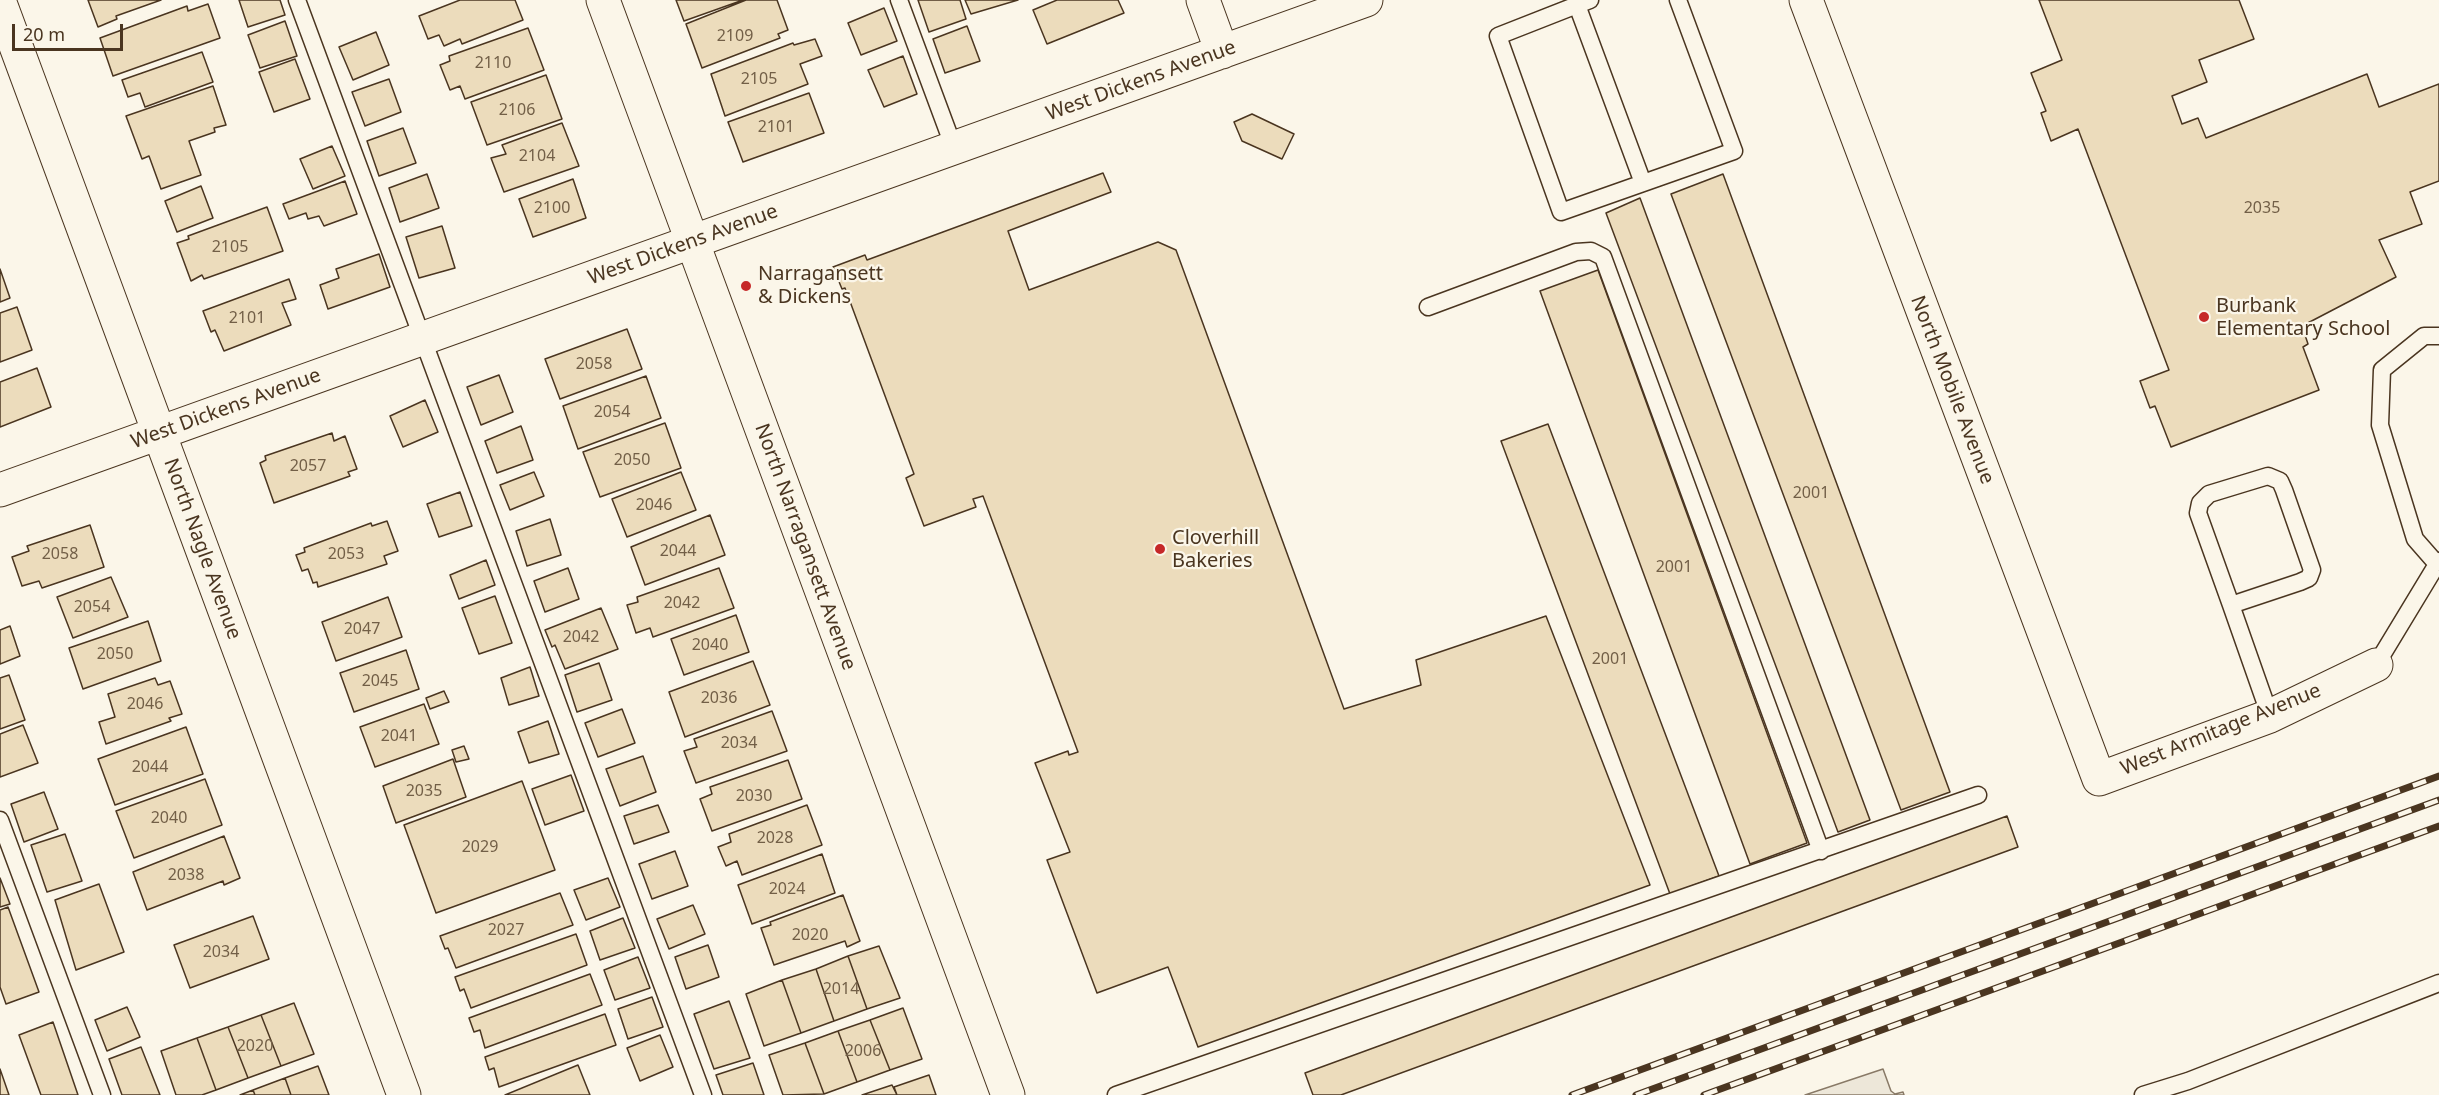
<!DOCTYPE html>
<style>
body{margin:0}
#map{position:relative;width:2439px;height:1095px;overflow:hidden;background:#fbf6e9;font-family:"Noto Sans",sans-serif}
canvas{display:block}
.scale{position:absolute;left:12px;top:24px;width:111px;height:27px;box-sizing:border-box;border:3px solid #4a3520;border-top:0;padding-left:8px;font-size:18px;line-height:21px;white-space:nowrap;color:#4a3520;-webkit-text-stroke:4px #fbf6e9;paint-order:stroke}
</style>
<div id="map">
<canvas width="2439" height="1095"></canvas>
<div class="scale">20 m</div>
</div>
<script>
const context = document.querySelector('canvas').getContext('2d');
context.lineJoin = 'round';
function fillPath(path, color) { context.fillStyle = color; context.fill(path, 'evenodd'); }
const shape = rows => new Path2D(rows.map(r => 'M' + r).join(''));
function stroke(path, color, width, dash) { context.strokeStyle = color; context.lineWidth = width; context.lineCap = dash ? 'butt' : 'round'; context.setLineDash(dash || []); context.stroke(path); }
function drawText(font, color, halo, rows, align = 'center') {
  context.font = font + ' "Noto Sans",sans-serif'; context.lineWidth = 4.5; context.setLineDash([]); context.textBaseline = 'middle'; context.strokeStyle = halo; context.fillStyle = color; for (const [text, x, y, turn = 0] of rows) {
    context.save(); context.translate(x, y); context.rotate((+turn || 0) * Math.PI / 180); context.textAlign = isNaN(turn) ? turn : align; if (halo) context.strokeText(text, 0, 0); context.fillText(text, 0, 0); context.restore();
  }
}
const parking = shape([
 [1883,1069,1891,1091,1895,1094,1903,1092,1904,1095,1805,1095,1883,1069]
]);
const building = shape([
 [88,0,161,0,116,16,117,19,98,27,88,0],
 [239,0,280,0,285,15,248,27,239,0],
 [460,0,515,0,523,20,462,44,460,39,444,46,439,35,428,39,419,16,460,0],
 [676,0,743,0,684,21,676,0],
 [746,0,777,0,788,30,778,34,780,38,702,68,686,24,746,0],
 [918,0,960,0,966,19,929,32,918,0],
 [965,0,1018,0,971,14,965,0],
 [1057,0,1118,0,1124,13,1047,44,1033,10,1057,0],
 [2039,0,2239,0,2254,39,2199,60,2207,82,2172,96,2182,124,2198,118,2206,138,2367,74,2379,107,2439,84,2439,181,2410,192,2422,224,2379,240,2396,277,2302,326,2308,344,2303,347,2319,390,2171,447,2155,406,2150,408,2140,381,2169,370,2078,129,2051,141,2041,113,2046,111,2031,73,2062,60,2039,0],
 [208,4,220,38,113,76,100,38,187,6,188,11,208,4],
 [884,8,897,41,861,55,848,23,884,8],
 [285,21,297,56,260,68,248,35,285,21],
 [967,26,980,61,945,73,933,39,967,26],
 [528,28,544,70,465,99,460,86,450,90,440,65,450,61,449,56,528,28],
 [376,32,389,65,353,80,339,47,376,32],
 [815,39,822,56,800,64,808,84,725,116,711,74,793,43,794,45,815,39],
 [202,52,213,82,145,107,140,93,128,97,122,80,202,52],
 [903,56,917,94,884,107,868,70,903,56],
 [295,59,310,99,274,112,259,72,295,59],
 [546,75,562,119,487,145,471,102,546,75],
 [389,79,401,112,365,126,352,92,389,79],
 [213,86,226,125,214,128,215,132,189,141,201,175,161,189,149,156,142,159,126,116,213,86],
 [809,93,824,133,743,162,728,122,809,93],
 [1252,114,1294,134,1282,159,1242,141,1234,122,1252,114],
 [562,123,579,166,504,192,491,158,506,154,502,145,562,123],
 [403,128,416,163,379,176,367,141,403,128],
 [332,146,345,176,313,189,300,159,332,146],
 [1103,173,1111,192,1008,231,1029,290,1158,242,1176,250,1344,709,1421,685,1416,660,1546,616,1650,885,1198,1047,1168,967,1097,993,1047,860,1070,852,1035,763,1068,751,1069,755,1078,752,983,496,973,499,976,507,924,526,906,478,914,474,845,288,842,289,833,267,865,255,867,260,1103,173],
 [427,174,439,208,400,222,389,188,427,174],
 [1723,174,1950,792,1901,810,1671,194,1723,174],
 [573,179,586,218,533,237,519,199,573,179],
 [345,181,357,214,324,226,319,216,308,219,306,213,289,219,283,204,345,181],
 [201,186,213,218,177,232,165,201,201,186],
 [1640,198,1870,820,1838,832,1606,213,1640,198],
 [267,207,283,251,204,279,202,275,191,281,177,243,189,239,188,236,267,207],
 [442,226,455,268,419,278,406,237,442,226],
 [379,254,390,287,328,309,320,285,339,278,336,269,379,254],
 [0,269,10,298,0,302,0,269],
 [1598,270,1807,843,1750,864,1540,291,1598,270],
 [289,279,296,299,282,303,291,325,224,351,215,330,211,332,203,311,289,279],
 [17,307,32,350,0,362,0,313,17,307],
 [627,329,642,369,560,399,545,359,627,329],
 [37,368,51,407,0,427,0,382,37,368],
 [499,375,513,412,481,425,467,387,499,375],
 [646,376,661,418,578,449,563,406,646,376],
 [425,400,438,432,403,447,390,416,425,400],
 [665,423,681,468,600,497,583,452,665,423],
 [1548,424,1719,876,1670,894,1501,441,1548,424],
 [521,426,533,460,497,473,485,441,521,426],
 [332,433,334,441,345,436,357,469,348,472,350,476,274,503,260,463,266,460,265,456,332,433],
 [534,472,544,496,510,510,500,485,534,472],
 [681,472,696,510,627,537,612,499,681,472],
 [460,492,472,526,439,537,427,504,460,492],
 [710,515,725,555,645,585,631,547,710,515],
 [550,519,561,555,527,566,516,531,550,519],
 [387,521,398,551,384,556,387,564,318,587,317,582,313,583,308,569,302,571,296,555,305,552,304,548,371,523,372,526,387,521],
 [90,525,104,567,42,588,39,581,22,586,12,557,29,551,27,546,90,525],
 [486,560,495,585,459,599,450,575,486,560],
 [568,568,579,599,545,612,534,581,568,568],
 [719,568,734,608,653,637,650,628,636,633,627,605,638,602,637,597,719,568],
 [111,577,128,617,73,638,57,597,111,577],
 [495,596,512,643,479,654,462,608,495,596],
 [388,597,402,637,336,661,322,622,388,597],
 [601,608,618,649,565,669,555,645,552,647,545,630,601,608],
 [736,615,749,652,684,675,671,639,736,615],
 [148,621,161,661,83,689,69,648,148,621],
 [10,626,20,656,0,664,0,630,10,626],
 [406,650,419,689,354,712,340,673,406,650],
 [753,661,770,705,685,737,669,692,753,661],
 [599,663,612,700,577,712,565,675,599,663],
 [530,667,539,696,509,705,501,678,530,667],
 [9,675,25,720,0,729,0,678,9,675],
 [155,678,158,685,170,681,182,714,169,718,171,721,106,744,99,722,115,717,108,694,155,678],
 [444,691,449,702,430,709,426,698,444,691],
 [424,704,439,744,375,767,360,727,424,704],
 [622,709,635,743,598,757,585,723,622,709],
 [772,711,787,751,696,783,684,751,697,747,694,739,772,711],
 [548,721,559,754,529,763,518,732,548,721],
 [23,725,38,763,0,777,0,734,23,725],
 [186,727,203,774,115,805,98,759,186,727],
 [464,746,469,759,456,762,452,750,464,746],
 [643,756,656,792,620,806,606,769,643,756],
 [453,759,466,797,396,823,383,786,453,759],
 [788,760,802,799,712,831,700,799,712,794,710,787,788,760],
 [571,775,584,811,545,825,532,789,571,775],
 [205,779,222,825,134,858,116,811,205,779],
 [522,781,555,870,436,913,404,825,522,781],
 [44,792,58,829,24,842,11,804,44,792],
 [658,805,669,832,634,844,624,816,658,805],
 [807,805,822,845,742,875,737,861,726,866,718,847,731,842,729,834,807,805],
 [2007,816,2018,847,1341,1095,1313,1095,1305,1073,2007,816],
 [65,834,82,881,47,892,31,845,65,834],
 [224,836,240,878,224,885,223,881,147,910,133,872,224,836],
 [675,851,688,886,652,899,639,864,675,851],
 [822,854,835,893,752,924,738,885,822,854],
 [0,878,10,904,0,907,0,878],
 [608,878,620,907,586,920,574,890,608,878],
 [99,884,124,952,76,970,55,900,99,884],
 [560,893,573,925,456,968,448,948,445,949,440,936,560,893],
 [843,895,860,941,847,947,845,941,774,965,761,928,771,925,770,922,843,895],
 [693,905,705,934,669,949,657,919,693,905],
 [8,907,39,992,6,1004,0,987,0,910,8,907],
 [253,916,269,959,190,988,174,945,253,916],
 [623,918,635,948,600,960,590,931,623,918],
 [576,934,587,965,471,1008,464,989,460,991,455,977,576,934],
 [708,945,719,977,686,989,675,957,708,945],
 [879,946,900,998,867,1009,848,956,879,946],
 [848,956,867,1009,834,1021,816,969,848,956],
 [638,957,650,988,615,1000,604,970,638,957],
 [816,969,834,1021,801,1033,782,980,816,969],
 [590,974,602,1005,485,1048,480,1030,474,1032,469,1018,590,974],
 [782,980,801,1033,764,1046,746,994,782,980],
 [652,997,663,1027,628,1039,618,1009,652,997],
 [729,1001,750,1058,714,1069,694,1014,729,1001],
 [294,1003,314,1054,281,1066,261,1015,294,1003],
 [127,1007,140,1037,107,1051,95,1020,127,1007],
 [903,1008,922,1059,890,1070,870,1020,903,1008],
 [605,1014,616,1045,499,1087,494,1068,489,1070,485,1057,605,1014],
 [261,1015,281,1066,248,1078,228,1027,261,1015],
 [870,1020,890,1070,857,1082,838,1031,870,1020],
 [53,1022,78,1095,41,1095,19,1035,53,1022],
 [228,1027,248,1078,216,1090,197,1038,228,1027],
 [838,1031,857,1082,824,1094,805,1043,838,1031],
 [660,1035,673,1067,640,1081,627,1048,660,1035],
 [197,1038,216,1090,202,1095,176,1095,161,1051,197,1038],
 [805,1043,824,1094,783,1095,769,1055,805,1043],
 [141,1047,160,1095,122,1095,109,1059,141,1047],
 [753,1063,764,1095,723,1095,716,1075,753,1063],
 [578,1065,590,1095,505,1095,578,1065],
 [318,1066,329,1095,291,1095,285,1078,318,1066],
 [0,1069,9,1095,0,1095,0,1069],
 [929,1075,936,1095,897,1095,894,1087,929,1075],
 [285,1078,291,1095,255,1095,253,1090,285,1078],
 [892,1085,897,1095,862,1095,892,1085],
 [253,1090,255,1095,240,1095,253,1090]
]);
const service = shape([
 [297,0,703,1095],
 [899,0,954,148],
 [1576,0,1577,5,1498,36,1561,212,1734,151,1678,0],
 [1590,0,1577,5,1643,183],
 [1428,307,1576,252,1591,251,1603,257,1821,851],
 [2436,563,2415,539,2380,425,2382,370,2424,336,2439,336],
 [2231,605,2300,582,2309,578,2312,570,2284,490,2280,481,2268,476,2209,494,2200,503,2198,513,2231,605,2270,716],
 [2376,665,2439,561],
 [0,820,102,1095],
 [1116,1095,1978,795],
 [2143,1095,2188,1081,2439,983]
]);
const minor = shape([
 [1203,0,1222,52],
 [1806,0,2099,779,2270,716,2376,665],
 [0,3,404,1095],
 [0,490,1366,0]
]);
const tertiary = shape([
 [603,0,1008,1095]
]);
const rail = shape([
 [1572,1095,2439,776],
 [1636,1095,2439,800],
 [1704,1095,2439,826]
]);
const markers = [
 [746,286,6,"#c62828"],
 [2204,317,6,"#c62828"],
 [1160,549,6,"#c62828"]
];
const numberNames = [
 ["2109",735,36],
 ["2110",493,63],
 ["2105",759,79],
 ["2106",517,110],
 ["2101",776,127],
 ["2104",537,156],
 ["2100",552,208],
 ["2035",2262,208],
 ["2105",230,247],
 ["2101",247,318],
 ["2058",594,364],
 ["2054",612,412],
 ["2050",632,460],
 ["2057",308,466],
 ["2001",1811,493],
 ["2046",654,505],
 ["2044",678,551],
 ["2058",60,554],
 ["2053",346,554],
 ["2001",1674,567],
 ["2042",682,603],
 ["2054",92,607],
 ["2047",362,629],
 ["2042",581,637],
 ["2040",710,645],
 ["2050",115,654],
 ["2001",1610,659],
 ["2045",380,681],
 ["2036",719,698],
 ["2046",145,704],
 ["2041",399,736],
 ["2034",739,743],
 ["2044",150,767],
 ["2035",424,791],
 ["2030",754,796],
 ["2040",169,818],
 ["2028",775,838],
 ["2029",480,847],
 ["2038",186,875],
 ["2024",787,889],
 ["2027",506,930],
 ["2020",810,935],
 ["2034",221,952],
 ["2014",841,989],
 ["2020",255,1046],
 ["2006",863,1051]
];
const streetNames = [
 ["West Dickens Avenue",1141,81,-20],
 ["West Dickens Avenue",683,245,-20],
 ["North Mobile Avenue",1952,390,69],
 ["West Dickens Avenue",226,409,-20],
 ["North Narragansett Avenue",805,547,70],
 ["North Nagle Avenue",202,549,70],
 ["West Armitage Avenue",2221,730,-22]
];
const poiNames = [
 ["Narragansett",758,274],
 ["& Dickens",758,297],
 ["Burbank",2216,306],
 ["Elementary School",2216,329],
 ["Cloverhill",1172,538],
 ["Bakeries",1172,561]
];
fillPath(parking, '#ede7d9');
stroke(parking, '#887966', 1.5);
fillPath(building, '#ecdcbc');
stroke(building, '#4a3520', 1.5);
stroke(service, '#4a3520', 19);
stroke(minor, '#4a3520', 35);
stroke(tertiary, '#4a3520', 35);
stroke(service, '#fbf6e9', 16);
stroke(minor, '#fbf6e9', 33);
stroke(tertiary, '#fbf6e9', 33);
stroke(rail, '#4a3520', 7);
stroke(rail, '#fbf6e9', 4.5, [14]);
for (const [x, y, r, color] of markers) { const dot = new Path2D(); dot.arc(x, y, r, 0, 2 * Math.PI); context.fillStyle = color; context.fill(dot); stroke(dot, '#fbf6e9', 2); }
drawText('16px', '#725f47', null, numberNames);
drawText('20px', '#4a3520', '#fbf6e9', streetNames);
drawText('20px', '#4a3520', '#fbf6e9', poiNames, 'left');
</script>
